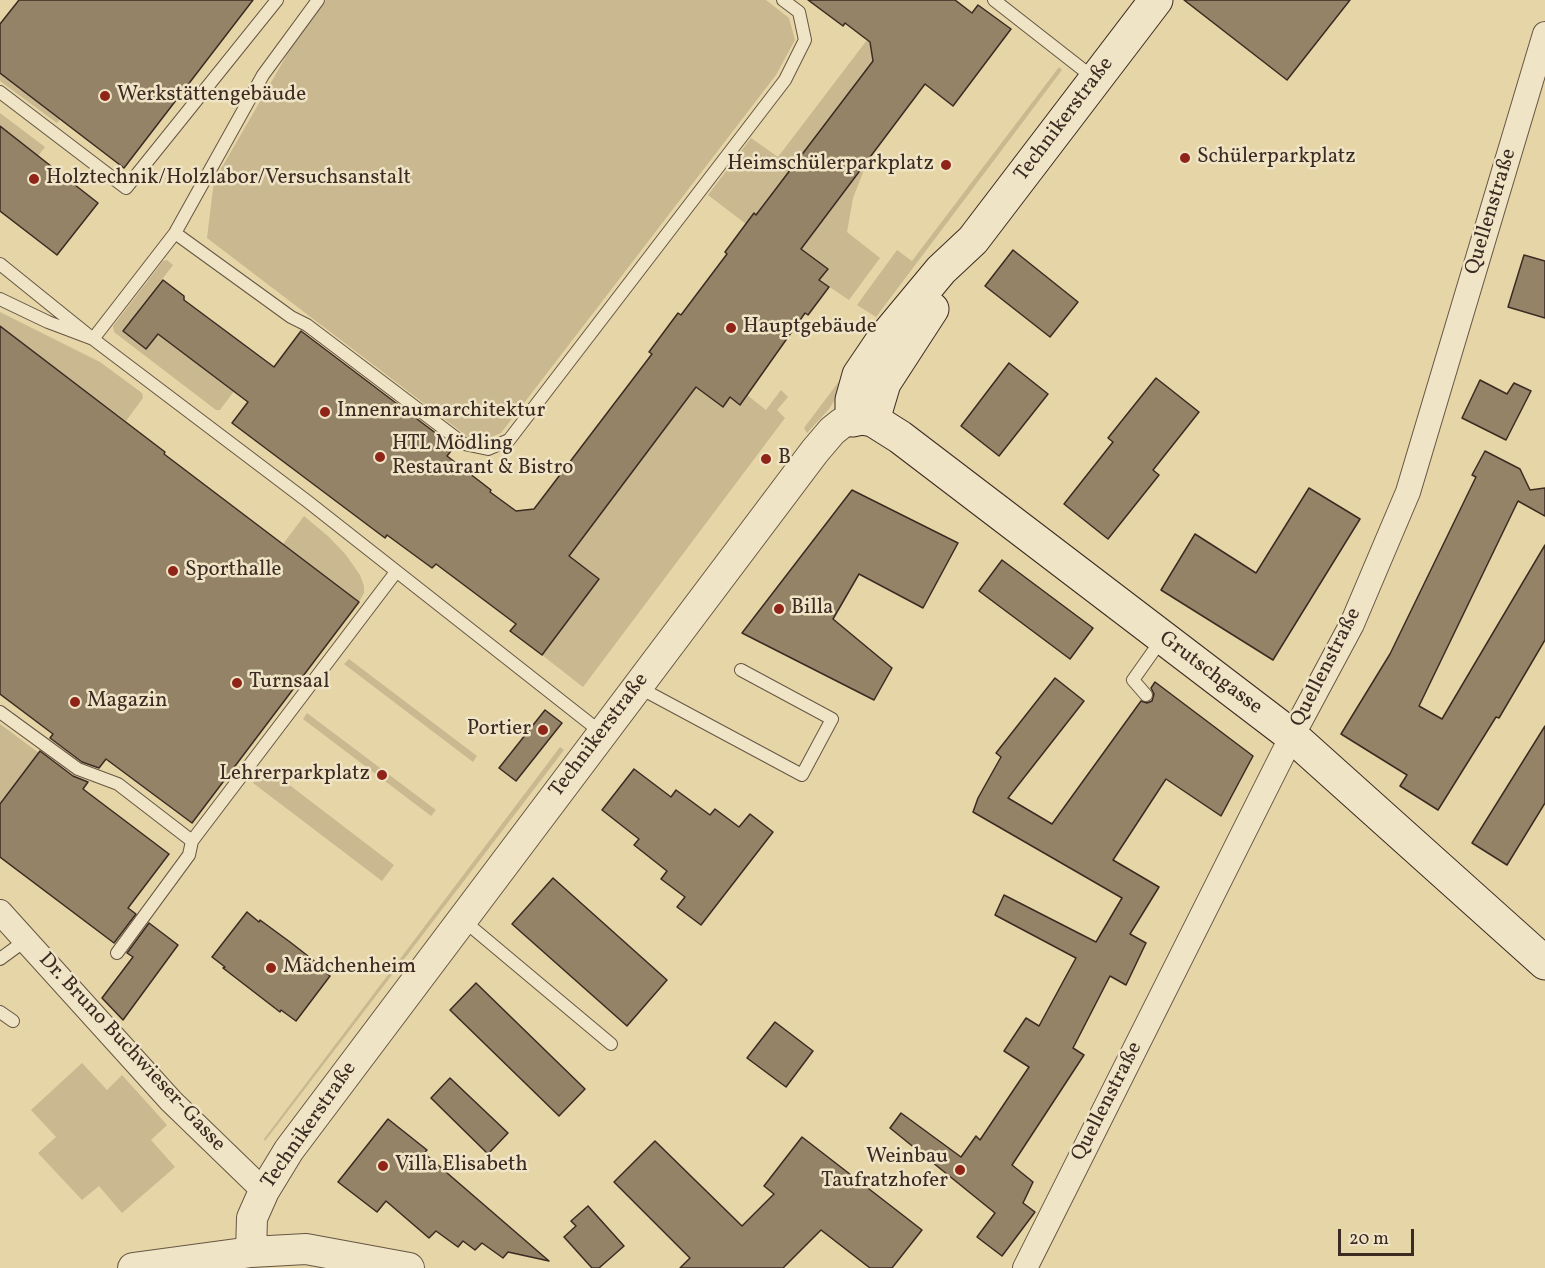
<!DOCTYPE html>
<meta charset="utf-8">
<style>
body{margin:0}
#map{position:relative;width:1545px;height:1268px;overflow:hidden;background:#e6d5a6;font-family:Vollkorn,serif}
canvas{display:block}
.scale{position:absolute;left:1338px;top:1229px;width:76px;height:27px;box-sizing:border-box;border:3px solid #3c2b23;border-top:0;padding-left:8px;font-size:18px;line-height:21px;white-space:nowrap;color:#3c2b23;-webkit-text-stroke:4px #efe4c5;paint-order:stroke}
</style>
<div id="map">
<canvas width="1545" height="1268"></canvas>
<div class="scale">20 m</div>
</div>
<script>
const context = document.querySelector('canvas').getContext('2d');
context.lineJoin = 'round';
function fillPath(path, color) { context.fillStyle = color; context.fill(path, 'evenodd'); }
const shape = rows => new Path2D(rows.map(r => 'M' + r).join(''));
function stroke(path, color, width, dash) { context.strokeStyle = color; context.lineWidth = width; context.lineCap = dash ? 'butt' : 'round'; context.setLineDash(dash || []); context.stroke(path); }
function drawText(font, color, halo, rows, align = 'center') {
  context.font = font + ' Vollkorn,serif'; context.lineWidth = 5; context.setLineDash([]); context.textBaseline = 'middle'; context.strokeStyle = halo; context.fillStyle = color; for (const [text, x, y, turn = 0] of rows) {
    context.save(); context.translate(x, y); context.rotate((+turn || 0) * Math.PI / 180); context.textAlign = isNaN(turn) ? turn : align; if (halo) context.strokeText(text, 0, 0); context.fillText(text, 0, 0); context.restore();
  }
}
const green = shape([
 [326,0,766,0,789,18,795,40,776,75,501,433,487,439,468,437,207,238,214,181,292,46],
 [867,40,870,42,873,61,756,215,754,214,746,224,708,195,751,138,778,157],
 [1059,67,1062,70,876,317,857,305,897,250,912,261],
 [0,73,60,119,57,123,0,81],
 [0,113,45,147,38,156,0,126],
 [868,160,853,198,847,232,880,258,849,300,819,280,827,269,801,249],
 [167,260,173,265,124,329,125,333,139,342,138,343,144,347,147,348,158,334,234,391,220,410,216,410,114,332,113,326,163,261],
 [0,312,100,362,142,393,143,398,126,421,0,326],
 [871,343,829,409,807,433,804,428,864,348],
 [696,387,723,407,730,397,740,404,747,395,766,410,781,390,788,397,777,410,785,418,583,687,542,655,599,579,569,556],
 [304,516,329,537,346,555,360,575,364,586,364,593,359,602,283,544],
 [349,659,477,756,473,762,344,664],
 [307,713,436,810,431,816,303,719],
 [0,724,39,753,0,804],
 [560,747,564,750,265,1141,264,1139],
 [266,767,394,865,382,881,253,783],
 [82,1063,107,1090,122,1075,167,1125,151,1140,175,1167,122,1213,99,1186,82,1200,38,1153,56,1137,31,1110]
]);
const building = shape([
 [19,0,253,0,124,168,0,73,0,24,19,0],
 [808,0,955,0,972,13,978,5,1011,29,953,106,925,84,801,249,828,269,819,280,829,287,808,315,805,313,740,405,730,397,723,407,696,387,569,556,599,579,542,655,510,631,516,624,436,564,432,568,387,535,385,538,232,423,248,402,158,334,146,349,123,331,163,280,184,296,184,300,274,367,301,331,454,447,447,456,491,490,490,492,516,511,534,509,652,354,649,352,678,313,681,315,727,254,725,252,754,213,756,215,873,61,870,42,845,23,843,26,808,0],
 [1184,0,1350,0,1287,80,1184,0],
 [0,126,98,203,57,255,0,211,0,126],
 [1013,250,1078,302,1050,337,985,286,1013,250],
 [1524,255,1545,261,1545,318,1508,307,1524,255],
 [0,326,165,452,164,454,359,602,192,823,106,759,99,768,82,762,50,738,53,734,0,694,0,326],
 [1009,363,1048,394,999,456,961,426,1009,363],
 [1156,378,1199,412,1153,470,1159,475,1108,539,1064,504,1113,442,1108,438,1156,378],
 [1480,380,1507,394,1514,383,1531,391,1506,440,1462,418,1480,380],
 [1485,451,1520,469,1530,490,1545,488,1545,516,1518,501,1419,706,1442,719,1545,545,1545,640,1499,718,1496,717,1438,810,1400,786,1407,775,1341,734,1390,654,1476,477,1472,475,1485,451],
 [1309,488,1360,519,1273,660,1161,590,1195,534,1256,573,1309,488],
 [852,490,958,543,923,608,859,574,833,619,892,668,874,700,742,633,852,490],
 [1002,560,1093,628,1070,659,979,591,1002,560],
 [1055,678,1084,701,1008,798,1052,824,1141,701,1147,703,1152,701,1154,694,1151,688,1155,682,1253,756,1221,816,1166,779,1113,860,1159,887,1130,934,1146,943,1126,985,1110,976,1073,1048,1084,1055,1012,1165,1033,1182,1023,1203,1035,1212,1002,1256,977,1237,995,1213,890,1128,901,1113,961,1157,976,1136,980,1140,1029,1067,1004,1051,1026,1018,1039,1026,1076,958,995,915,1004,895,1096,942,1122,898,973,812,978,798,1001,757,996,753,1055,678],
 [545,710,562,723,516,781,499,768,545,710],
 [1545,726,1545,803,1507,865,1472,843,1545,726],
 [40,751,73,776,88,782,83,789,169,854,128,908,136,914,114,943,0,857,0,804,40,751],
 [634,769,671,797,676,790,710,815,715,809,739,827,750,814,773,832,701,925,677,907,685,897,661,879,667,871,634,845,639,839,602,810,634,769],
 [553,878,667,980,627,1026,512,924,553,878],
 [247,912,259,922,260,920,290,942,317,963,316,965,330,976,296,1021,281,1010,280,1012,223,968,225,967,212,957,247,912],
 [149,923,178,945,123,1020,102,998,133,957,127,953,149,923],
 [476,983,585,1089,559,1116,450,1010,476,983],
 [775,1022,813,1051,786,1087,747,1058,775,1022],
 [450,1078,508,1133,488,1154,431,1098,450,1078],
 [388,1119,427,1150,424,1153,549,1261,508,1252,503,1258,482,1243,475,1250,463,1241,458,1247,436,1231,429,1238,386,1201,377,1212,338,1182,388,1119],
 [802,1137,922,1230,892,1268,870,1268,821,1230,783,1268,680,1268,690,1258,614,1182,655,1141,742,1226,774,1194,764,1186,802,1137],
 [588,1206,624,1246,599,1268,592,1268,564,1237,576,1226,571,1221,588,1206]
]);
const service = shape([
 [994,0,1095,79],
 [0,92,126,188,277,0],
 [175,233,291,317,307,325,464,444,488,449,509,440,785,80,805,40,799,12,783,0],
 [0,264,93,339,307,501,602,733],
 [0,299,48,322,93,339,175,233,263,75,318,0],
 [638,687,802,775,832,719,741,670],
 [1146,695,1133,680,1162,639],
 [0,712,78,769,118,784,192,841,396,572],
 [463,920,611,1044],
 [117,953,189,855,192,841],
 [0,959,26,940],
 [0,1012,13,1021]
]);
const minor = shape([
 [0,912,171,1101,264,1191],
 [1025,1268,1292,736,1352,624,1408,492,1545,34]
]);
const tertiary = shape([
 [251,1252,252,1218,264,1191,289,1150,815,451,832,431,842,423,852,420],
 [133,1268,251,1252,306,1249,409,1268]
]);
const secondary = shape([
 [1156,0,973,240,941,270,882,341,859,375,852,400,852,420,862,418,873,420,900,437,1292,736,1545,963],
 [873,420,884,383,932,309]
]);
const markers = [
 [105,96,6,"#8f2418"],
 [1185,158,6,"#8f2418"],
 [946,165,6,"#8f2418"],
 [34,179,6,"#8f2418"],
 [731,328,6,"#8f2418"],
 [325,412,6,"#8f2418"],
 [380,457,6,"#8f2418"],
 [766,459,6,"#8f2418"],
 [173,571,6,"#8f2418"],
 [779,609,6,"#8f2418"],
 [237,683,6,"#8f2418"],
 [75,702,6,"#8f2418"],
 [543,730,6,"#8f2418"],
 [382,775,6,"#8f2418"],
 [271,968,6,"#8f2418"],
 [383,1166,6,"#8f2418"],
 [960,1170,6,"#8f2418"]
];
const poiNames = [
 ["Werkstättengebäude",117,96],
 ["Schülerparkplatz",1197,158],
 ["Heimschülerparkplatz",934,165,"right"],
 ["Holztechnik/Holzlabor/Versuchsanstalt",46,179],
 ["Hauptgebäude",743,328],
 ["Innenraumarchitektur",337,412],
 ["HTL Mödling",392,445],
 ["Restaurant & Bistro",392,469],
 ["B",778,459],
 ["Sporthalle",185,571],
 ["Billa",791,609],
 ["Turnsaal",249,683],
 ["Magazin",87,702],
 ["Portier",531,730,"right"],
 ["Lehrerparkplatz",370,775,"right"],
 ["Mädchenheim",283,968],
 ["Weinbau",948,1158,"right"],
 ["Taufratzhofer",948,1182,"right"],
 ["Villa Elisabeth",395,1166]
];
const streetNames = [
 ["Technikerstraße",1065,120,-53],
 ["Quellenstraße",1492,212,-73],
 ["Quellenstraße",1327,668,-63],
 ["Grutschgasse",1210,674,37],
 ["Technikerstraße",600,736,-53],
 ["Dr. Bruno Buchwieser-Gasse",131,1053,47],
 ["Quellenstraße",1108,1102,-63],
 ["Technikerstraße",310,1126,-55]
];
fillPath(green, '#c9b890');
fillPath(building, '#948367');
stroke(building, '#3c2b23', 1.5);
stroke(service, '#665644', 14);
stroke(minor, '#665644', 26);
stroke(tertiary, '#665644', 32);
stroke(secondary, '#3c2b23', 35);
stroke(service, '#efe4c5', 12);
stroke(minor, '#efe4c5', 24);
stroke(tertiary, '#efe4c5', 30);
stroke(secondary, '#efe4c5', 33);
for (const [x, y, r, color] of markers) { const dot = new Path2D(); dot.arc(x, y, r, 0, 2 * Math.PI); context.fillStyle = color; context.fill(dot); stroke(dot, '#efe4c5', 2); }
drawText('21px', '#3c2b23', '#efe4c5', poiNames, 'left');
drawText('21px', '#3c2b23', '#efe4c5', streetNames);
</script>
